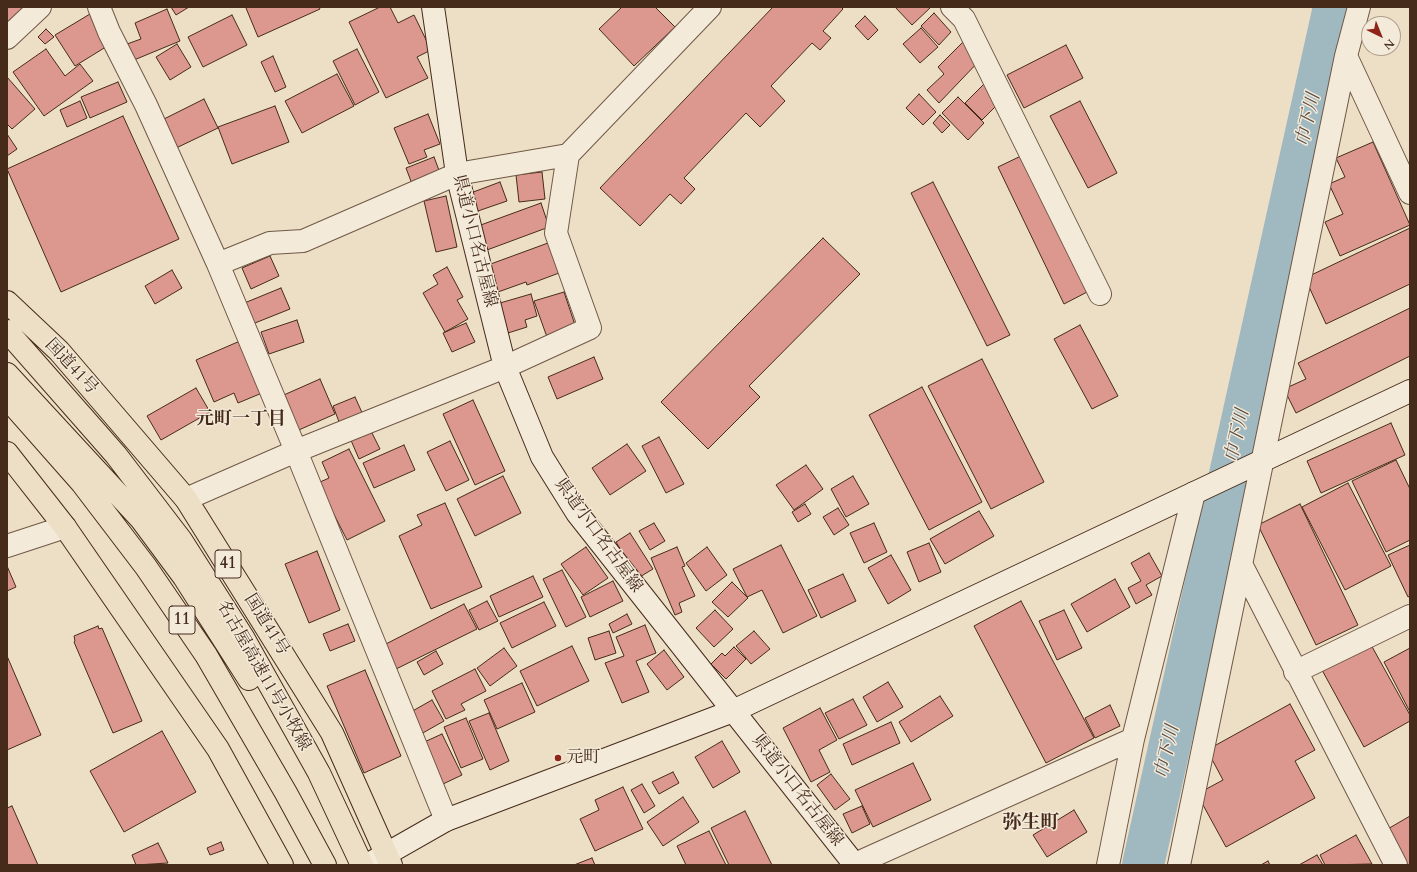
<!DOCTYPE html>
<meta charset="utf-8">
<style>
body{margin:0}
#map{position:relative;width:1417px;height:872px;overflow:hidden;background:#eddfc5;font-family:Cardo,serif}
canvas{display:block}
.frame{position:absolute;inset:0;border:8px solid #462b1b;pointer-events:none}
.north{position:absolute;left:1361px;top:16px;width:40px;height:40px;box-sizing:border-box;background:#f3ead9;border:1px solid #ae9e8d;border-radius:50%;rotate:137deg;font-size:11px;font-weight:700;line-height:16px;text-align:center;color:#462b1b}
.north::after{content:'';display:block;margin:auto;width:14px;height:18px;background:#8f2418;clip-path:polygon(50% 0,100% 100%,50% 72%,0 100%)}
</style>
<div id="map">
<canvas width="1417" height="872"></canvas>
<div class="frame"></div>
<div class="north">N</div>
</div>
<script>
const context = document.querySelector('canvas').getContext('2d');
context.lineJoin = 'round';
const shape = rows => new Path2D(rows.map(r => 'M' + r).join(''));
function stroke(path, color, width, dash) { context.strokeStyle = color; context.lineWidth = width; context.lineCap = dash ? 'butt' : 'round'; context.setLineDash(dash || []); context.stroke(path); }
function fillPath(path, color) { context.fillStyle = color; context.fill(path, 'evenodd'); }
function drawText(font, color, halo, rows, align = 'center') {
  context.font = font + ' Cardo,"Noto Serif JP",serif'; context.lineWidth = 3; context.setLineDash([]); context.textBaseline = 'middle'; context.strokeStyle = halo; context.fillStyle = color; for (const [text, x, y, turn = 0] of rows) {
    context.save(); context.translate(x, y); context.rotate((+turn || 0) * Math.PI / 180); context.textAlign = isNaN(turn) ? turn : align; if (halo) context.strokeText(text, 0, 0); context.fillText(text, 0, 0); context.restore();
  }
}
const river = shape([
 [1143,865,1334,7]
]);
const building = shape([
 [7,7,32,7,7,29,7,7],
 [171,7,189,7,176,15,171,7],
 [248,7,319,7,320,9,258,37,246,8,248,7],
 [380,7,390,7,398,23,414,15,431,50,417,57,428,78,386,98,349,22,380,7],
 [622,7,655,7,675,27,634,66,599,29,622,7],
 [773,7,841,7,843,9,823,31,831,38,820,50,812,43,771,86,785,101,760,127,746,113,684,178,695,189,681,204,670,194,640,226,600,188,773,7],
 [895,7,931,7,912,25,895,7],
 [167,9,180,41,134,60,127,44,141,39,135,23,167,9],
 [934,13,951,32,939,45,921,26,934,13],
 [90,14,109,45,75,66,55,35,90,14],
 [232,15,247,45,203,67,188,37,232,15],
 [865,16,878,30,868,40,855,26,865,16],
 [921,28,938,47,920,63,903,44,921,28],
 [46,29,54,37,45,44,38,37,46,29],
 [964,41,982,58,939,103,927,90,944,74,938,67,964,41],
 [177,44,191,67,170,80,156,57,177,44],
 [1066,45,1083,78,1024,108,1007,75,1066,45],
 [46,49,65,76,80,64,93,81,44,116,13,72,46,49],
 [357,49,379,92,355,105,333,61,357,49],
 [273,56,286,87,275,92,261,62,273,56],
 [337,74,354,106,302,133,285,101,337,74],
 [7,77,35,109,12,129,7,124,7,77],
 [988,80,998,104,982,120,965,103,988,80],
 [118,82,127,102,90,118,81,97,118,82],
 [919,94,936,112,923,125,906,108,919,94],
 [958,97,984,123,968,140,942,113,958,97],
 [204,99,218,128,174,149,160,121,204,99],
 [80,101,87,118,67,127,60,110,80,101],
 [1080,101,1117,173,1088,188,1050,116,1080,101],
 [275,106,289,142,232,164,218,127,275,106],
 [428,114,440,144,424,150,427,157,409,164,394,128,428,114],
 [940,115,950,125,942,133,933,123,940,115],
 [123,116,179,239,61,292,7,169,123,116],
 [7,134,17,149,7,156,7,134],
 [1373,142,1410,225,1340,256,1325,222,1343,214,1329,184,1345,177,1336,158,1373,142],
 [1023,155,1089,291,1064,304,998,167,1023,155],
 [434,157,440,173,412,184,406,168,434,157],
 [542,172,545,199,519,202,516,175,542,172],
 [500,182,507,201,475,212,468,194,500,182],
 [933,182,1010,335,987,346,911,193,933,182],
 [446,196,457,247,436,252,424,201,446,196],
 [541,203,549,227,487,250,478,226,541,203],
 [1410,228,1410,284,1326,324,1305,278,1410,228],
 [823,238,860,274,749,386,760,397,708,449,661,402,823,238],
 [548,243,559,273,527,285,526,282,498,292,488,265,548,243],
 [270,256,279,276,251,289,242,268,270,256],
 [447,267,463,297,457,300,468,319,445,332,423,293,438,284,433,275,447,267],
 [172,270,182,288,155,304,145,286,172,270],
 [281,288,290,309,250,325,242,304,281,288],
 [564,292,576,328,547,337,534,301,564,292],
 [531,294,537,316,525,320,527,327,508,333,500,303,531,294],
 [1410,308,1410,356,1296,413,1284,389,1306,379,1298,363,1410,308],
 [297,320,304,342,269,354,261,332,297,320],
 [466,323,475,342,452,352,443,333,466,323],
 [1080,325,1118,396,1092,409,1054,339,1080,325],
 [240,341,262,393,238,403,234,393,214,402,196,360,240,341],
 [594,357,603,379,557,399,548,377,594,357],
 [982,359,1044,482,991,509,928,386,982,359],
 [320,379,335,414,292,433,277,398,320,379],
 [922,387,982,502,929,530,869,415,922,387],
 [196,388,210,412,161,440,147,416,196,388],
 [355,397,364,417,341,427,333,406,355,397],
 [473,400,505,471,475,485,443,414,473,400],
 [1391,423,1405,455,1321,493,1307,461,1391,423],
 [370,429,380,449,359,459,350,438,370,429],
 [659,437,684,484,666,493,642,446,659,437],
 [450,441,469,480,446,491,427,452,450,441],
 [627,444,646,471,610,495,592,468,627,444],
 [404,445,415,470,374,488,363,463,404,445],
 [349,449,385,521,347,540,318,483,329,478,322,462,349,449],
 [1396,460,1410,489,1410,540,1386,552,1352,481,1396,460],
 [806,465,823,489,794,510,776,485,806,465],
 [503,476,521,513,475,536,457,499,503,476],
 [853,476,869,504,846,517,831,489,853,476],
 [1348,483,1391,566,1345,590,1302,507,1348,483],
 [445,503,482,587,431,609,399,536,422,525,417,515,445,503],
 [805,504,811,514,798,522,792,512,805,504],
 [1300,504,1358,625,1316,645,1258,525,1300,504],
 [838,508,849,525,834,535,823,517,838,508],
 [979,511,994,536,945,564,930,539,979,511],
 [654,523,665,541,650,550,639,531,654,523],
 [874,523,887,552,864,563,850,533,874,523],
 [630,533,653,569,638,578,616,542,630,533],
 [929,543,941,572,919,582,907,552,929,543],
 [781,545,817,616,783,633,762,590,747,597,733,569,781,545],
 [1410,545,1410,596,1408,597,1388,555,1410,545],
 [586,547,608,578,583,595,561,564,586,547],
 [677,547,685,566,682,567,695,596,679,603,682,612,675,615,651,558,677,547],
 [707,547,727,575,706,591,686,563,707,547],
 [317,551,340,610,309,623,285,564,317,551],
 [1149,553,1162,576,1146,585,1152,595,1136,604,1128,588,1141,581,1131,563,1149,553],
 [891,555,911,590,888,604,868,568,891,555],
 [7,566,16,587,7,591,7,566],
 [562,570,586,617,566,627,543,579,562,570],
 [843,574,856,601,821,618,808,590,843,574],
 [533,576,543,597,499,617,490,596,533,576],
 [1115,579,1130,607,1087,632,1071,604,1115,579],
 [613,581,623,601,590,617,581,597,613,581],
 [732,582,748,598,728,617,712,602,732,582],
 [487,601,498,621,479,630,469,610,487,601],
 [1021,601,1094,738,1046,763,974,626,1021,601],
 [544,602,556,626,512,648,500,623,544,602],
 [464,604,477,629,392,671,380,647,464,604],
 [715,610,733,629,714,647,696,628,715,610],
 [1064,610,1082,648,1057,660,1039,621,1064,610],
 [627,614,632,624,613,633,609,624,627,614],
 [348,624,355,641,330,651,323,634,348,624],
 [645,625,656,653,636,661,649,692,622,703,605,663,624,656,616,637,645,625],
 [98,626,99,629,102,628,142,721,113,733,74,642,75,641,74,636,98,626],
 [609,631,616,653,595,660,588,638,609,631],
 [754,631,770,649,751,664,736,646,754,631],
 [1370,643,1410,715,1410,721,1364,747,1322,670,1370,643],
 [572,646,589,681,537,706,520,671,572,646],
 [734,647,746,659,726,679,711,664,722,653,725,656,734,647],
 [504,648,517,666,490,686,477,668,504,648],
 [1410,648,1410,712,1384,662,1410,648],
 [664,650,684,677,667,690,647,664,664,650],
 [436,651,443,664,424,675,417,662,436,651],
 [7,656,41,735,7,750,7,656],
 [475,669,486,691,461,704,465,710,446,719,432,691,475,669],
 [365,670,401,756,364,773,327,686,365,670],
 [888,682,903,707,877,722,863,697,888,682],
 [522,683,535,712,497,729,484,700,522,683],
 [940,696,953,716,911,742,899,722,940,696],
 [853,699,867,725,839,739,825,713,853,699],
 [432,700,444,721,421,734,409,713,432,700],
 [1290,704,1315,750,1295,761,1315,798,1226,847,1197,794,1223,780,1207,750,1290,704],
 [1110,705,1120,726,1095,738,1085,718,1110,705],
 [820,708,837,740,819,750,830,772,811,782,783,728,820,708],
 [489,713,509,761,490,770,469,721,489,713],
 [466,718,483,759,461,768,444,727,466,718],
 [891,722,900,743,852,765,843,744,891,722],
 [162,731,196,792,124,832,90,771,162,731],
 [442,734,462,775,443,784,422,743,442,734],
 [722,741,740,772,713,788,695,757,722,741],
 [913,763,931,800,873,827,855,790,913,763],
 [673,772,679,783,659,794,652,782,673,772],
 [831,774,850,799,835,810,817,785,831,774],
 [642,784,655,806,644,813,631,790,642,784],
 [623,787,643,829,595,851,580,819,599,810,595,800,623,787],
 [683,797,699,822,663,846,647,822,683,797],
 [12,806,38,865,7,865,7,808,12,806],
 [862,806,870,824,852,833,843,814,862,806],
 [1074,810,1087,832,1047,857,1033,835,1074,810],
 [745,811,772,865,729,865,711,828,745,811],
 [1410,816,1410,865,1407,865,1386,830,1410,816],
 [709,831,726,865,686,865,677,846,709,831],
 [1356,835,1372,864,1325,865,1320,855,1356,835],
 [221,842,224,850,210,855,207,848,221,842],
 [158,843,168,863,136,865,132,855,158,843],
 [1317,855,1323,865,1299,865,1317,855],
 [592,858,595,865,574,865,592,858],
 [1268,861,1270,865,1261,865,1268,861]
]);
const street = shape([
 [99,7,109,32,146,105,218,264,296,451,446,820],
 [952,7,964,19,1100,294],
 [1359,7,1346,56,1410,193],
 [7,38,40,7],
 [218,264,270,243,303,241,457,174,568,155,710,7],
 [186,499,296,451,505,367,590,328,556,233,568,155],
 [7,546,65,527],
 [1241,564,1396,865],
 [1295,672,1410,616],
 [853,865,1133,739],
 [1108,865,1133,739,1194,493],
 [1179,865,1346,56]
]);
const secondary = shape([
 [433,7,457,174,505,367,542,457,577,513,855,865],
 [367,865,446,820,733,711,1410,391]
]);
const highway = shape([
 [7,302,59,351,186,499,332,733,391,865],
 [7,331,116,455,181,540,244,639,319,773,362,865],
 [7,374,141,519,184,577,249,679],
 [7,398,82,483,146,567,206,655,286,793,325,865],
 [7,453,65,527,218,749,282,865]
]);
const markers = [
 [558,758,4,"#8f2418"]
];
const shields = [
 [228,564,26],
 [182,620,26]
];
const shieldNames = [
 ["41",228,564],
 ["11",182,620]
];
const streetNames = [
 ["県道小口名古屋線",474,241,76],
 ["国道41号",71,367,47],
 ["県道小口名古屋線",598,536,54],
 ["国道41号",266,625,58],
 ["名古屋高速11号小牧線",263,676,60],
 ["県道小口名古屋線",797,791,52]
];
const poiNames = [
 ["元町",566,758]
];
const waterNames = [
 ["巾下川",1309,120,-77],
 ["巾下川",1238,436,-77],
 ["巾下川",1168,752,-77]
];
const neighbourhoodNames = [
 ["元町一丁目",241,420]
];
const quarterNames = [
 ["弥生町",1031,824]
];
stroke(river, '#a0b9c0', 42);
fillPath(building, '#dc988e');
stroke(building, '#462b1b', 1);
stroke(street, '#705846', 24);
stroke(secondary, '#462b1b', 24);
stroke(highway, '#462b1b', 24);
stroke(street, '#f3ead9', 22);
stroke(secondary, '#f3ead9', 22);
stroke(highway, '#eddfc5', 22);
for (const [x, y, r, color] of markers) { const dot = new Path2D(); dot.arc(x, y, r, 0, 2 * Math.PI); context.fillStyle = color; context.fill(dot); stroke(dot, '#f3ead9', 1.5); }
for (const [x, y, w] of shields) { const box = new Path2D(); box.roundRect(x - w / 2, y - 14, w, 28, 3); context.fillStyle = '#f3ead9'; context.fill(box); stroke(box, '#462b1b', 1); }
drawText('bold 16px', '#462b1b', null, shieldNames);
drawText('17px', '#462b1b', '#f3ead9', streetNames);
drawText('17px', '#462b1b', '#f3ead9', poiNames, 'left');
drawText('italic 18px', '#5c4e44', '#f3ead9', waterNames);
drawText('bold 18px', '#462b1b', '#f3ead9', neighbourhoodNames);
drawText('bold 19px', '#462b1b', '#f3ead9', quarterNames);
</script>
